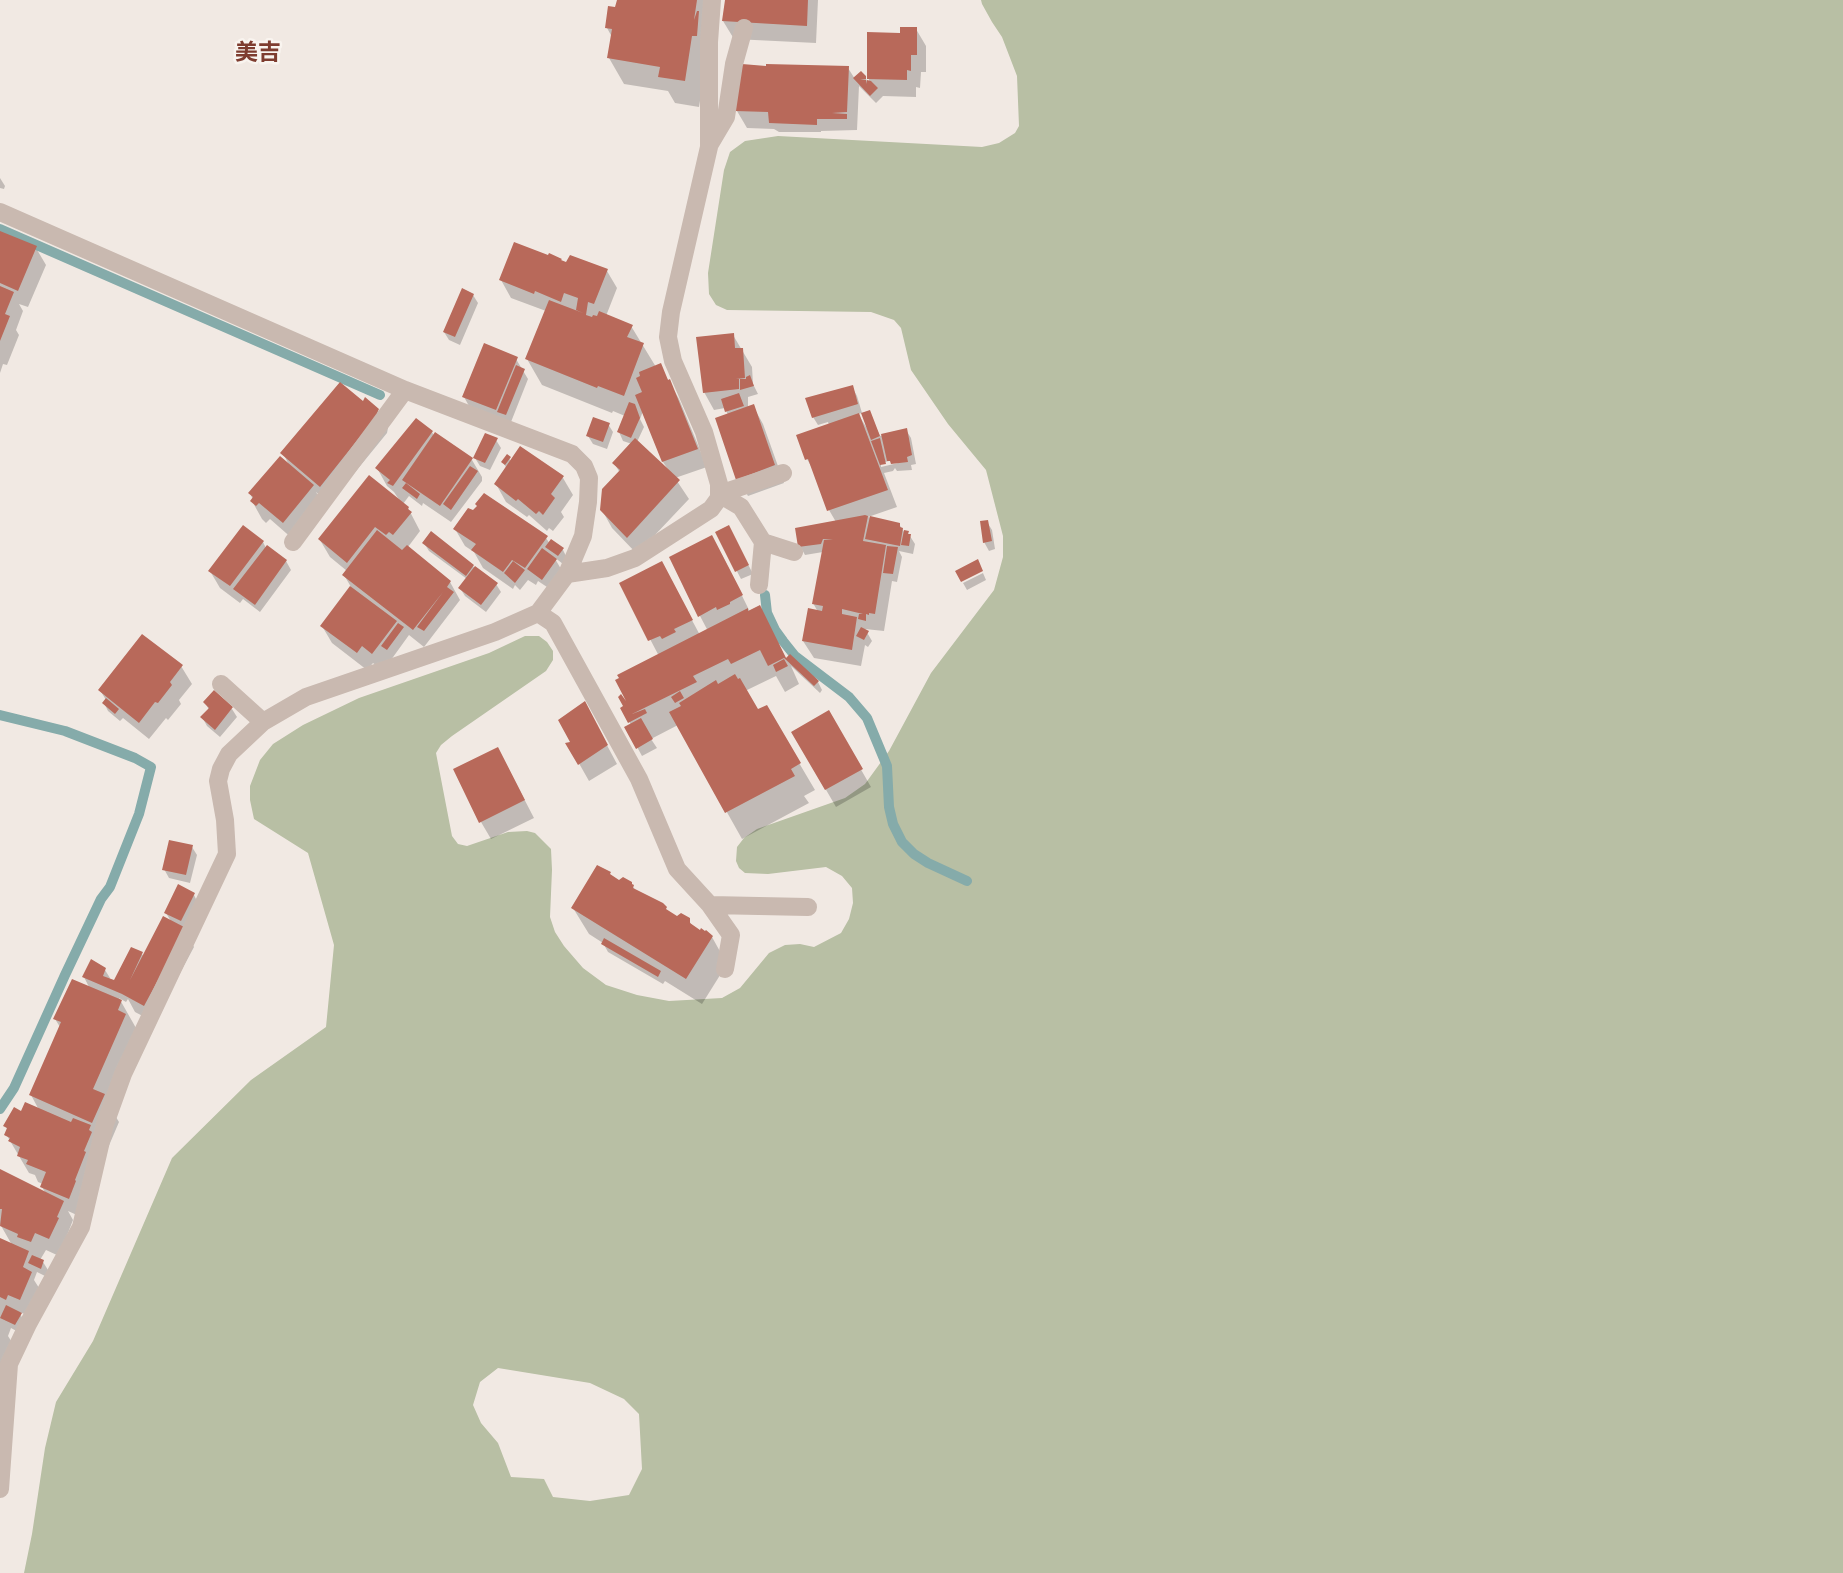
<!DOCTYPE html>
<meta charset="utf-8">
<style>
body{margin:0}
canvas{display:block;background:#f1e9e3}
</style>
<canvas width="1843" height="1573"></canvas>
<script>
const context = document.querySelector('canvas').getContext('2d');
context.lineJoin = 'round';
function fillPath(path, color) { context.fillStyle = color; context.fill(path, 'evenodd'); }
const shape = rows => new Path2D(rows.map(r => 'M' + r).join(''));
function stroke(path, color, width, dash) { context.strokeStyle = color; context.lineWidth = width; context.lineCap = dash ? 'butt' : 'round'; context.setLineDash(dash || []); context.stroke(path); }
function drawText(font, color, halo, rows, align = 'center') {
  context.font = font + ' "Public Sans","Noto Sans JP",sans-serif'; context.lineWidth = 5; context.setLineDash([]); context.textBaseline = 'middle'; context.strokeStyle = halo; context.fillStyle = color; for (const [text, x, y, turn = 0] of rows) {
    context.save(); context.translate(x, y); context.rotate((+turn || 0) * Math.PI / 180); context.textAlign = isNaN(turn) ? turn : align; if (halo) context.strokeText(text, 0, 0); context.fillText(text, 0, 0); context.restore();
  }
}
const green = shape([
 [981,0,1843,0,1843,1573,24,1573,32,1534,45,1448,56,1402,93,1341,172,1158,251,1080,326,1027,334,945,308,853,254,819,250,800,250,786,260,760,273,744,303,725,359,698,489,653,525,636,539,636,547,642,553,651,553,660,546,671,452,736,441,745,436,753,452,836,458,844,467,846,508,832,527,831,535,833,551,849,552,870,550,917,555,932,564,946,583,968,606,985,637,995,669,1001,722,998,740,988,769,953,785,945,800,944,814,947,841,933,849,919,853,903,852,888,842,876,826,867,768,874,745,873,739,868,736,861,737,847,744,838,757,829,845,798,865,784,889,751,931,673,994,590,1003,557,1003,536,986,470,948,424,911,370,901,328,894,320,871,312,727,310,716,305,709,294,708,273,724,170,730,152,745,141,778,136,982,147,999,143,1015,133,1019,126,1017,76,1002,37,992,22,982,4],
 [498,1368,590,1383,624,1399,639,1414,642,1469,629,1495,590,1501,553,1497,544,1479,511,1477,498,1443,481,1423,473,1405,480,1382]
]);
const shadow = shape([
 [618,0,706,0,714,14,699,107,675,103,668,91,624,84,609,58,612,37,607,28,617,9],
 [727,0,818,0,816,43,734,39,723,21],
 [916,29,926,46,926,72,921,72,920,88,916,87,916,97,883,96,876,103,859,86,857,130,821,131,821,132,779,132,774,129,747,128,737,111,848,68,855,79,865,77,869,85,869,34,901,34],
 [0,178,5,186,4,189,0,188],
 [0,233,36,248,46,265,28,307,19,304,23,311,16,330,19,335,7,365,3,364,0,373],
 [562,263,607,271,617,288,606,316,631,326,656,367,660,366,679,399,707,467,675,478,689,499,637,554,612,528,602,510,620,473,614,463,632,444,623,441,619,432,625,416,613,411,612,413,542,385,527,359,546,311,511,298,501,280],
 [643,411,663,462,669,471,637,442,644,427,640,419],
 [473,295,478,303,460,345,449,340,444,332],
 [733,335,752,367,753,384,758,394,748,397,748,408,753,406,763,424,784,483,748,496,738,479,728,415,725,408,714,410,704,392],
 [516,359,528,379,511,422,474,415,464,397],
 [852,387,857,396,862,413,858,414,868,430,869,412,880,436,906,430,911,438,916,464,911,465,912,470,897,471,895,468,893,471,884,473,897,507,868,517,899,524,904,532,908,533,915,544,913,554,899,551,902,557,897,582,892,581,884,631,865,629,872,641,868,647,865,645,861,666,814,658,803,641,818,612,813,603,823,552,805,555,800,546,836,522,829,510,816,475,807,459,829,425,828,422,818,425,813,417],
 [897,459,898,463,881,467,881,463],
 [363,403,378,410,388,428,387,433,330,503,316,492,323,504,294,540,270,519,266,523,262,519,252,501,253,500,250,493,289,465,283,453],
 [608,424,613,432,607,449,593,444,588,436],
 [432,432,434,436,472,460,482,477,482,481,451,522,423,503,422,506,409,496,403,504,408,508,420,531,408,547,450,582,460,600,424,647,409,635,383,671,373,663,367,670,332,643,322,626,351,587,344,575,347,571,330,557,320,540,400,501,394,492,387,486,377,468],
 [496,440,501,448,490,470,480,466,475,458],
 [509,458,511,462,563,478,573,495,561,512,564,517,553,531,549,528,547,531,529,515,527,517,506,502,496,484,507,469,503,462],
 [987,522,992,530,995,549,989,551,984,542],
 [455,529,546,538,550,544,563,550,567,558,563,564,554,557,561,569,547,587,538,581,536,585,528,580,520,590,515,585,513,589,483,568,474,552,465,546],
 [717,533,733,535,753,574,741,579],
 [431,534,496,584,501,592,486,612,465,596,460,588,467,579,429,551,424,543],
 [263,542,266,548,267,547,286,561,291,570,260,612,243,599,240,603,220,588,210,571],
 [722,555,750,612,759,607,787,660,818,682,822,690,820,693,791,666,799,684,785,692,776,676,745,691,757,711,766,707,815,790,804,796,809,803,742,839,678,725,651,739,657,748,642,756,626,727,631,725,622,709,632,717,636,716,617,680,660,658,621,584,671,581,701,637,709,633,700,616],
 [983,573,986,580,967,590,963,583],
 [181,666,192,684,179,700,181,704,168,720,166,718,149,739,123,718,120,721,108,711,104,703,106,700,100,690],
 [214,693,232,709,237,717,220,737,207,726,202,717,209,710,205,702],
 [828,712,871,787,836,807,793,733],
 [594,721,617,764,589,781,568,744,572,742],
 [507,766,534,818,491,839,481,822],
 [192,847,197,855,190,883,169,878,164,869],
 [612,877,619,882,631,884,636,891,677,918,688,919,693,927,712,937,727,964,702,1004,665,981,663,984,608,952,603,943,589,934,573,908],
 [194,895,198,903,185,930,194,947,154,1022,135,1012,128,999,126,1002,119,998,136,1028,111,1109,119,1122,79,1216,68,1211,73,1220,59,1256,46,1250,40,1260,43,1262,48,1270,45,1276,37,1272,34,1280,41,1291,30,1316,19,1312,25,1323,20,1333,11,1328,8,1336,15,1347,0,1373,0,1240,12,1245,0,1224,0,1171,46,1194,42,1187,43,1184,38,1182,35,1175,29,1173,6,1134,8,1130,5,1126,20,1112,39,1110,31,1095,60,1027,55,1019,90,989,84,977,105,970,110,978,109,980,115,983,142,954,144,957,172,923,166,913]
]);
const stream = shape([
 [0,229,380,395],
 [765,595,767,613,775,630,783,641,795,656,849,697,867,718,887,766,889,807,893,824,902,842,914,854,928,863,967,881],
 [0,715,65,731,135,758,151,767,139,814,110,887,101,899,65,975,14,1088,0,1109]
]);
const building = shape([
 [617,0,697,0,694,20,697,11,699,11,697,36,692,36,685,81,658,77,660,67,607,58,612,29,605,28,608,6,615,7],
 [725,0,808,0,807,26,722,21],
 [900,27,917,27,917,55,911,55,911,71,907,70,907,80,867,79,867,32,900,33],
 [742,64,766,66,766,64,849,66,847,112,832,113,847,114,847,119,817,119,817,125,769,123,768,112,735,111],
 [861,71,866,76,866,79,860,79,866,80,866,84,867,80,871,81,878,88,870,96,853,78],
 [0,231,37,246,18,291,0,283],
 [514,242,548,255,549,253,562,259,561,260,566,262,570,255,608,269,594,304,588,302,586,315,592,317,593,315,597,316,599,311,633,325,627,337,644,343,624,396,598,386,597,388,525,359,549,300,583,313,576,310,578,298,564,293,561,302,535,291,534,294,499,280],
 [0,286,14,292,5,314,10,316,0,341],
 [462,288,474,294,455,337,443,332],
 [734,333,735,348,743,348,745,378,736,379,739,379,739,389,703,393,696,337],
 [484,343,518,357,496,410,462,397],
 [661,363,668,380,670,379,698,449,662,462,635,395,642,392,636,378,640,376,639,372],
 [516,365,525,369,506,415,497,412],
 [750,375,754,386,740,390,740,379,746,379,746,377],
 [340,382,363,401,365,397,379,409,377,413,378,414,320,487,280,453],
 [853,385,858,404,812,418,805,398],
 [739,393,744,406,725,412,721,399],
 [629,402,635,404,640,418,631,438,617,432],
 [754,404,775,465,736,480,715,418],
 [870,410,880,436,871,440,861,413],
 [859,413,888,490,827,511,808,459,805,460,796,435],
 [593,417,610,423,603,442,586,436],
 [416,418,433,431,393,486,387,483,390,480,375,468],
 [907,428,912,455,907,457,908,462,891,464,890,461,887,461,881,434],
 [435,432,473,458,440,506,402,480],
 [485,433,498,438,485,463,473,458],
 [635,438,680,480,627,538,600,510,602,489,620,470,612,463],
 [880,438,886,464,880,465,871,441],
 [520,446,564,476,551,494,555,498,543,515,539,511,536,514,518,499,516,501,494,484],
 [507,454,511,457,505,465,501,462],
 [280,456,314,485,283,523,259,503,256,506,250,501,253,497,248,493],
 [470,466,478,471,451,510,443,504],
 [369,475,409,507,408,509,412,512,393,535,389,532,386,535,375,527,347,563,318,539],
 [406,483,420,494,417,499,402,488],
 [484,493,548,536,525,568,512,560,503,572,471,550,476,544,453,529,468,508,473,510,477,506,475,504],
 [865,515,868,516,863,541,886,545,875,614,869,613,869,615,866,614,866,621,858,619,859,614,863,614,842,609,842,614,857,617,852,650,802,641,808,608,822,611,823,606,812,604,824,540,833,540,823,539,821,544,798,547,795,528],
 [870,516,900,523,900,527,903,528,900,546,865,539],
 [988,520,992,541,983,543,980,521],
 [243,525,264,541,230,586,208,571],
 [729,525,749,565,735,572,715,532],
 [377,530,402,550,407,545,451,581,447,587,454,592,424,631,417,627,443,592,413,630,342,575],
 [904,530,909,531,908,534,911,534,909,546,901,545],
 [431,531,474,565,466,576,422,543],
 [712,535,743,595,730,602,730,604,717,610,716,607,698,617,669,557],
 [551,539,564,548,558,556,545,547],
 [267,545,287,560,255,605,233,589],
 [887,546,898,547,893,574,883,573],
 [542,548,557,559,542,580,527,569],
 [978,559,983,571,961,582,955,571],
 [513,561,525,570,515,583,504,573],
 [662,561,693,620,674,629,676,632,662,639,660,636,648,641,619,583],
 [475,566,498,583,481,605,458,588],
 [350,586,397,621,372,654,362,646,357,653,320,626],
 [760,605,786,658,790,654,819,681,814,686,783,657,784,658,768,666,760,650,731,664,728,659,693,676,697,682,632,714,645,709,647,713,628,723,620,708,623,706,618,697,621,694,626,701,615,680,619,678,617,675,748,608,748,611],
 [398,623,404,627,387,650,381,646],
 [861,627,869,631,864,640,856,636],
 [142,634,183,665,170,682,172,685,158,703,155,702,139,723,98,690],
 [784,659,788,666,776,672,773,665],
 [735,674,738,679,740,678,758,709,767,705,801,763,791,769,795,776,725,813,669,712,681,706,679,703,716,680,718,684],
 [214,690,233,707,215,730,200,717,209,708,203,702],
 [680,691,684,698,675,703,671,697],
 [106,698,119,709,115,714,102,703],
 [585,701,608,745,578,765,565,743,570,742,558,720],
 [829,710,863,769,825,790,791,732],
 [641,718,653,739,636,749,624,727],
 [498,747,525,800,479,823,453,769],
 [169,840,193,845,186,875,162,870],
 [597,865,611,872,610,874,619,880,623,877,632,882,632,884,634,885,633,888,663,903,667,907,666,909,677,916,681,913,690,918,690,923,700,930,701,928,705,931,706,930,713,936,686,979,571,908],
 [178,884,195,893,181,921,164,913],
 [163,916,186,928,144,1006,122,994,82,977,91,959,106,968,103,976,114,980,131,947,143,952,130,980],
 [604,938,661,971,658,977,601,944],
 [72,979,122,1000,118,1010,126,1014,93,1089,105,1094,92,1123,29,1095,61,1022,53,1019],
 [25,1102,71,1122,73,1118,91,1125,89,1130,92,1132,84,1151,86,1152,75,1180,76,1181,69,1199,40,1187,46,1172,26,1164,28,1160,17,1156,20,1147,8,1141,10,1138,4,1135,7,1128,3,1126,14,1107,21,1111],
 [0,1169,64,1201,57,1217,59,1218,49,1239,35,1233,31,1242,17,1237,18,1234,0,1226,2,1209,0,1209],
 [0,1238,29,1251,23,1267,32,1272,20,1300,8,1295,6,1300,0,1297],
 [32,1255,44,1260,41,1269,28,1263],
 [6,1305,22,1313,15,1325,0,1318]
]);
const minor = shape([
 [710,144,726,117,734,64,744,28],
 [0,212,405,390,572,454,584,466,589,478,588,502,583,536,567,574,538,613,495,632,306,697,263,722,229,754,221,769,218,781,225,820,227,854,123,1074,105,1124,81,1227,28,1324,9,1364,0,1489],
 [719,494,741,507,763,542,759,585],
 [719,494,783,473],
 [293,542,405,390],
 [763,542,794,552],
 [567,574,607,568,635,558,711,509,719,498,719,484,704,432,673,361,668,337,671,312,709,147,709,42,712,0],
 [538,613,553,623,639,779,677,869,710,905,731,935,725,969],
 [221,684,263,722],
 [710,905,808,907]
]);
const quarterNames = [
 ["美吉",258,53]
];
fillPath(green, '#b8bfa4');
fillPath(shadow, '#0003');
stroke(stream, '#85abaa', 10);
fillPath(building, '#b8695a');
stroke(minor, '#c9b9b0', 18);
drawText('bold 23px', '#7e3c2f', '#f9f4ef', quarterNames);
</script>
